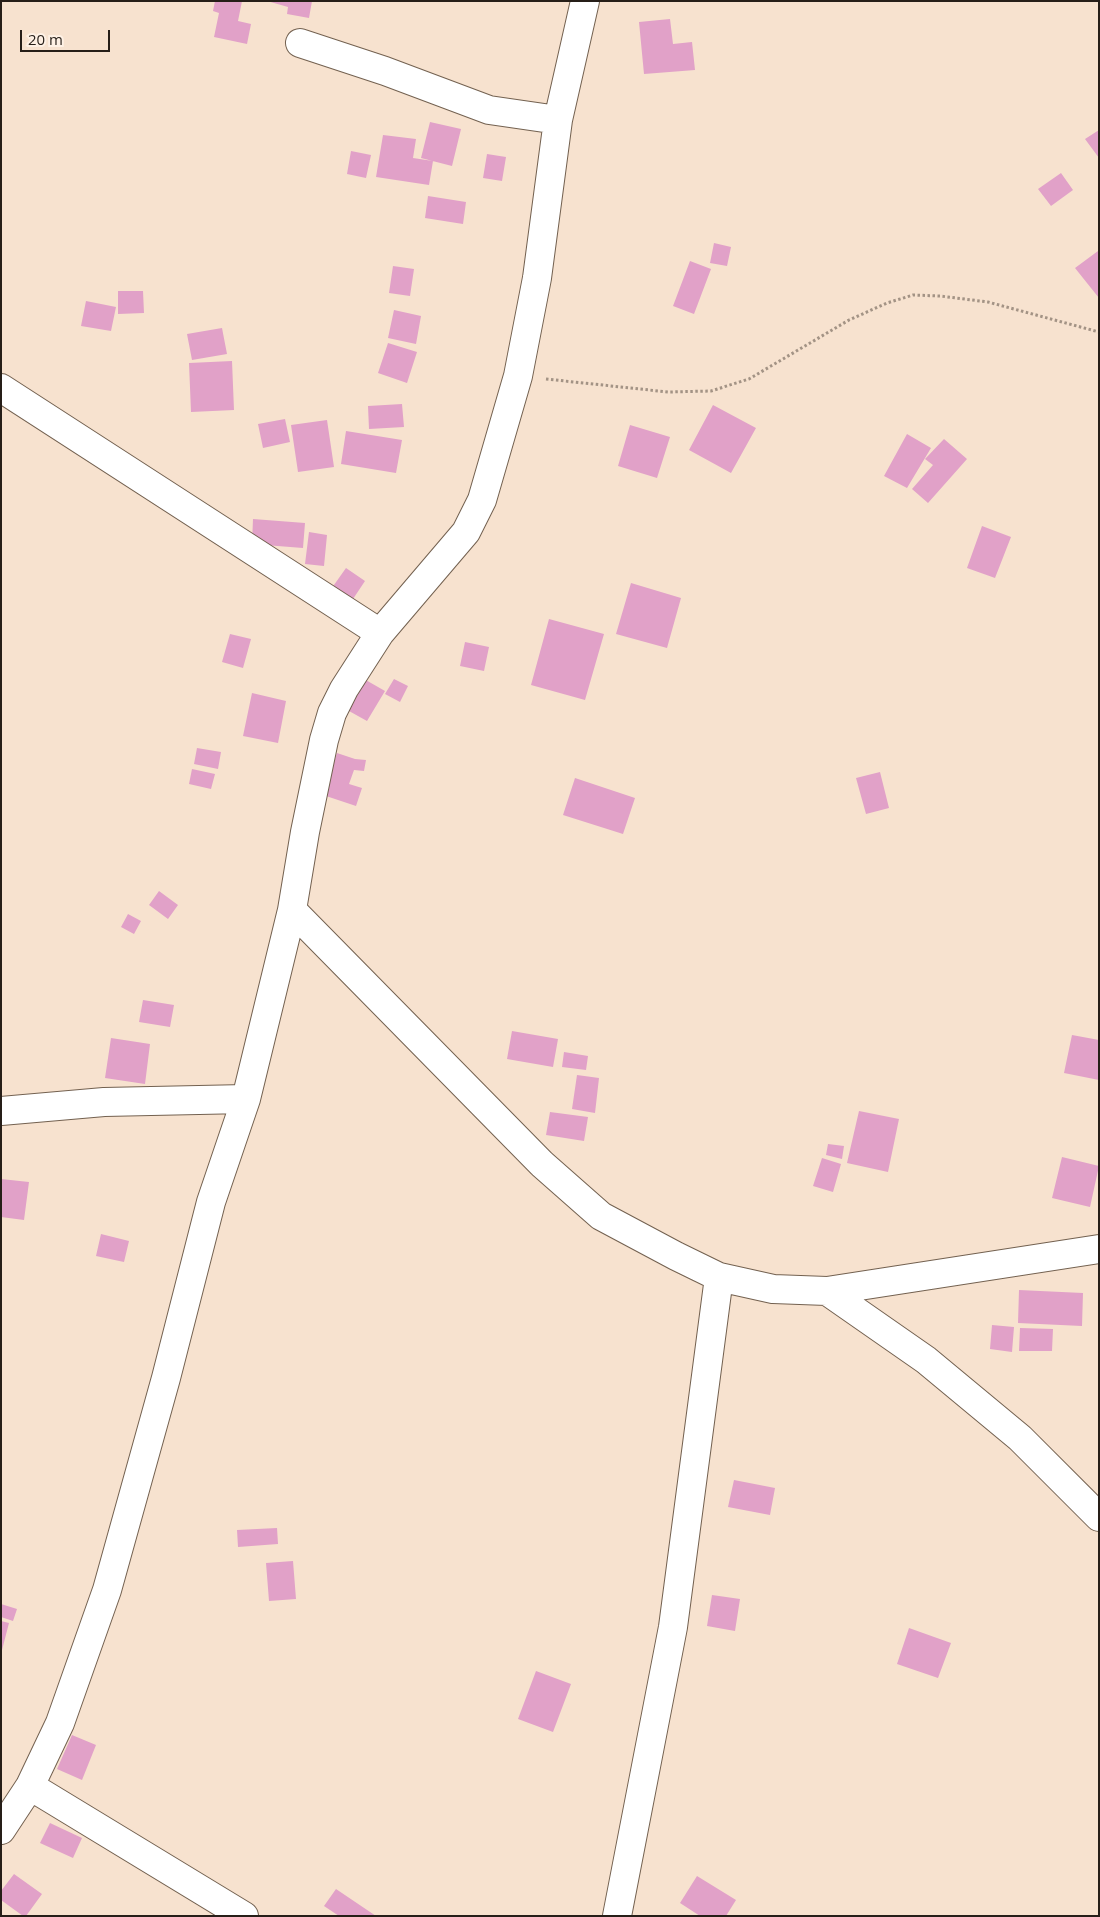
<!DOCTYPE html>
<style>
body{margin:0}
#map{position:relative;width:1100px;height:1917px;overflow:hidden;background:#f7e2cf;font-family:"Open Sans",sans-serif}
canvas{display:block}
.frame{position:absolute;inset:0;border:2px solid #261e18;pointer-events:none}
.scale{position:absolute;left:20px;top:30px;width:90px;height:22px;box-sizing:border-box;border:2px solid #261e18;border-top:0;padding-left:6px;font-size:15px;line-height:18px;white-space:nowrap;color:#261e18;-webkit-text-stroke:4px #fef1e5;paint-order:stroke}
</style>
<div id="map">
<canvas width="1100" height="1917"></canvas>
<div class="frame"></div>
<div class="scale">20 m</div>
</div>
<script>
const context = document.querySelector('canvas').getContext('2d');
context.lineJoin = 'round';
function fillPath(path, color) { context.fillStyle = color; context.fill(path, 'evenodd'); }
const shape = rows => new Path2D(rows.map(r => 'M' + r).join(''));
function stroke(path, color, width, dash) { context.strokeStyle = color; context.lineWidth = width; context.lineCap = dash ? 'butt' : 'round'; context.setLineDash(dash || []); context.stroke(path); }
const building = shape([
 [215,1,242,1,238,21,251,24,247,44,214,37,219,13,213,11],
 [267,1,312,1,309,18,287,14,288,7],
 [670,19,673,44,692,42,695,70,644,74,639,22],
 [430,122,461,129,452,166,421,158],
 [1099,130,1099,158,1085,139],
 [383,135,416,139,413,158,433,161,429,185,376,177],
 [351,151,371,155,366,178,347,174],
 [487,154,506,157,502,181,483,178],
 [1061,173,1073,190,1051,206,1038,189],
 [428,196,466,202,463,224,425,218],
 [714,243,731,247,727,266,710,263],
 [1098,251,1099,252,1099,298,1075,268],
 [690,261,711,269,694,314,673,306],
 [393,266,414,269,410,296,389,293],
 [118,291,143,291,144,313,118,314],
 [86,301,116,307,111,331,81,326],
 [394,310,421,316,416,344,388,338],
 [222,328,227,354,192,360,187,334],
 [388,343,417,352,407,383,378,373],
 [232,361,234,410,191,412,189,363],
 [402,404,404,427,369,429,368,406],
 [713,405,756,428,731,473,689,450],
 [285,419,290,442,263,448,258,424],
 [327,420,334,467,298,472,291,425],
 [630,425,670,437,657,478,618,466],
 [346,431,402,440,396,473,341,464],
 [907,434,931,448,907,488,884,476],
 [944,439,967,459,928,503,912,489,933,465,925,459],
 [253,519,305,523,303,548,252,544],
 [982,526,1011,537,995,578,967,568],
 [309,532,327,535,324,566,305,564],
 [346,568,365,581,349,605,329,592],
 [631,583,681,598,667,648,616,634],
 [549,619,604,634,585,700,531,685],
 [230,634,251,639,243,668,222,662],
 [465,642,489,647,484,671,460,666],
 [357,675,385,691,367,721,340,706],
 [394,679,408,686,400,702,385,694],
 [252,693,286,701,278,743,243,736],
 [197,748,221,752,218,769,194,764],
 [337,753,355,759,366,760,364,771,354,770,349,784,362,788,356,806,323,795],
 [192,769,215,774,211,789,189,784],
 [880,772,889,808,866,814,856,778],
 [575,778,635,798,623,834,563,815],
 [159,891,178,905,168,919,149,905],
 [128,914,141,921,134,934,121,927],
 [143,1000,174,1005,170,1027,139,1022],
 [512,1031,558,1039,553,1067,507,1059],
 [1072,1035,1099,1040,1099,1080,1064,1073],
 [111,1038,150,1044,145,1084,105,1078],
 [564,1052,588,1056,586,1070,562,1067],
 [577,1075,599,1078,595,1113,572,1109],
 [859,1111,899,1119,888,1172,847,1163],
 [550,1112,588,1117,584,1141,546,1135],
 [828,1144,844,1146,842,1159,826,1155],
 [1062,1157,1099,1166,1090,1207,1052,1198],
 [822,1158,841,1164,833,1192,813,1186],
 [1,1179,29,1182,24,1220,1,1217],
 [101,1234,129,1241,124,1262,96,1256],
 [1019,1290,1083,1293,1082,1326,1018,1323],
 [992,1325,1014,1327,1012,1352,990,1349],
 [1020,1328,1053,1329,1052,1351,1019,1351],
 [734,1480,775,1488,770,1515,728,1507],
 [277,1528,278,1544,238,1547,237,1530],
 [293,1561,296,1599,269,1601,266,1563],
 [712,1595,740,1599,735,1631,707,1626],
 [1,1604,17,1609,13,1621,1,1617],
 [1,1621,9,1623,2,1650,1,1650],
 [909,1628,951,1643,938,1678,897,1664],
 [536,1671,571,1684,553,1732,518,1719],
 [72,1735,96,1745,82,1780,57,1769],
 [50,1823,82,1838,73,1858,40,1843],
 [14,1874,42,1894,26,1916,23,1916,1,1900,1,1891],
 [697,1876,736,1900,726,1916,700,1916,680,1903],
 [336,1889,376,1916,339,1916,324,1906]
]);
const path = shape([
 [546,379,668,392,711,391,749,379,849,320,887,303,913,295,940,296,988,302,1099,332]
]);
const street = shape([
 [300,43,385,71,489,110,558,120],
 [1,388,380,633],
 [292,910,542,1164,601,1216,676,1256,719,1277,773,1289,827,1291,1099,1249],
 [1,1111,104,1102,246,1099],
 [827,1291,926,1360,1020,1438,1099,1517],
 [30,1786,244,1916],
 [1,1830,30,1786,60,1723,107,1590,166,1378,211,1202,246,1099,292,910,305,832,324,740,332,713,344,689,380,633,466,532,482,500,518,376,537,278,558,120,585,1],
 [617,1916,673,1627,719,1277]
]);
fillPath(building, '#e1a1c8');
stroke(street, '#736150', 30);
stroke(path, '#a39385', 3, [2.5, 2.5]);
stroke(street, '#fff', 28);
</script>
